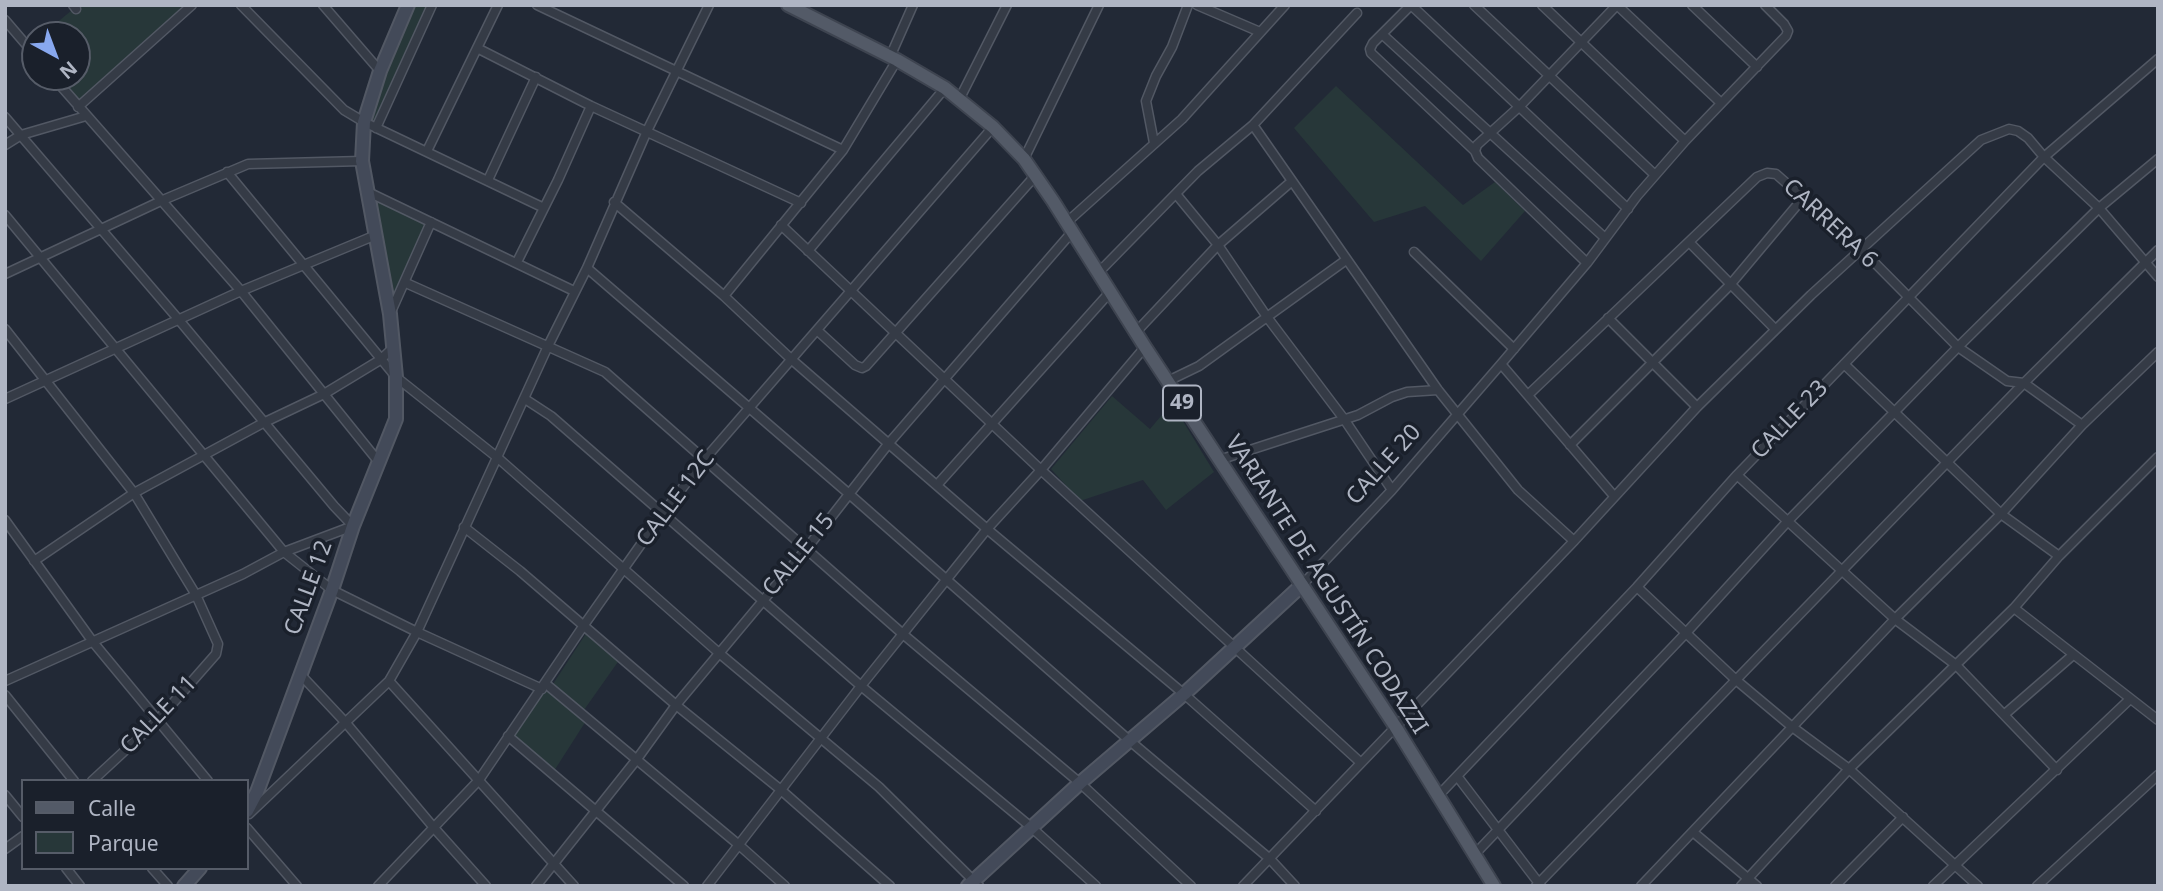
<!DOCTYPE html>
<meta charset="utf-8">
<style>
body{margin:0}
#map{position:relative;width:2163px;height:891px;overflow:hidden;background:#222936;font-family:"Noto Sans",sans-serif}
canvas{display:block}
.frame{position:absolute;inset:0;border:7px solid #afb5c3;pointer-events:none}
.legend{position:absolute;left:21px;top:779px;width:228px;height:91px;box-sizing:border-box;background:#1a202b;border:2px solid #565c68;margin:0;padding:9px 12px;list-style:none;font-size:21px;color:#afb5c3}
.legend li{display:flex;align-items:center;gap:14px;height:35px}
.legend b{width:35px;border:2px solid #565c68}
.north{position:absolute;left:21px;top:21px;width:70px;height:70px;box-sizing:border-box;background:#1a202b;border:2px solid #565c68;border-radius:50%;rotate:139deg;font-size:19px;font-weight:700;line-height:28px;text-align:center;color:#afb5c3}
.north::after{content:'';display:block;margin:auto;width:24px;height:32px;background:#88a8ef;clip-path:polygon(50% 0,100% 100%,50% 72%,0 100%)}
</style>
<div id="map">
<canvas width="2163" height="891"></canvas>
<div class="frame"></div>
<ul class="legend">
<li><b style="height:9px;background:#535a67"></b>Calle</li>
<li><b style="height:19px;background:#273739"></b>Parque</li>
</ul>
<div class="north">N</div>
</div>
<script>
const context = document.querySelector('canvas').getContext('2d');
context.lineJoin = 'round';
function fillPath(path, color) { context.fillStyle = color; context.fill(path, 'evenodd'); }
const shape = rows => new Path2D(rows.map(r => 'M' + r).join(''));
function stroke(path, color, width, dash) { context.strokeStyle = color; context.lineWidth = width; context.lineCap = dash ? 'butt' : 'round'; context.setLineDash(dash || []); context.stroke(path); }
function drawText(font, color, halo, rows, align = 'center') {
  context.font = font + ' "Noto Sans",sans-serif'; context.lineWidth = 7; context.setLineDash([]); context.textBaseline = 'middle'; context.strokeStyle = halo; context.fillStyle = color; for (const [text, x, y, turn = 0] of rows) {
    context.save(); context.translate(x, y); context.rotate((+turn || 0) * Math.PI / 180); context.textAlign = isNaN(turn) ? turn : align; if (halo) context.strokeText(text, 0, 0); context.fillText(text, 0, 0); context.restore();
  }
}
const green = shape([
 [78,5,188,5,79,100,60,77,77,77,77,35,42,35],
 [413,5,429,5,376,124,369,120,385,72],
 [1336,86,1463,205,1495,182,1525,211,1481,261,1425,206,1374,222,1294,128],
 [374,199,427,224,393,302],
 [1112,396,1150,429,1172,403,1214,472,1166,510,1143,480,1080,501,1051,469],
 [587,632,620,659,584,710,553,684],
 [546,690,586,721,554,771,512,735]
]);
const street = shape([
 [73,5,76,9],
 [241,5,344,110,364,122,544,208],
 [323,5,380,71],
 [537,5,843,150],
 [1197,5,1260,32],
 [1474,5,1655,175],
 [1542,5,1685,141],
 [1617,5,1721,103],
 [1692,5,1757,67],
 [5,20,35,55],
 [1382,34,1605,238],
 [477,48,591,106,801,203],
 [890,57,913,5],
 [53,77,241,291,378,461],
 [960,98,1007,5],
 [78,107,192,5],
 [5,117,179,320,334,506,353,526,284,552,243,574,5,681],
 [1253,125,1438,390,1518,490,1574,541],
 [376,128,432,5],
 [1154,143,1146,101,1156,76,1172,47,1188,5],
 [5,145,21,135,86,116],
 [427,151,498,5],
 [1475,151,1477,145,1520,106,1617,5],
 [1024,159,1099,5],
 [227,172,396,377,498,458,719,653,879,787,979,886],
 [488,180,536,77],
 [368,192,574,291],
 [1176,194,1218,245,1267,317,1344,419,1392,490],
 [614,202,724,296,791,359,987,529,1184,694,1316,811],
 [5,215,284,552,332,590,417,632,542,689],
 [1066,223,1182,119,1285,5],
 [781,225,1041,470,1360,762],
 [1689,242,1775,329],
 [808,251,945,88],
 [1414,252,1514,349],
 [517,262,558,180,591,106],
 [1587,263,1478,158,1475,151,1371,53,1370,49,1373,43,1411,5,1628,209],
 [587,268,848,493,1130,741,1270,859,1295,886],
 [1099,272,1198,171,1253,125,1357,13],
 [5,274,163,200,248,164,362,161],
 [406,283,605,372,904,635,1080,783,1191,886],
 [724,296,843,150,897,60],
 [390,314,431,222],
 [1608,318,1697,407],
 [5,329,134,493,196,595,218,644,216,654,158,720,92,781],
 [818,331,855,365,862,368,866,366,1035,176],
 [1137,331,1218,245,1292,181],
 [1501,364,1614,496],
 [1844,364,2001,514,2059,556],
 [1168,381,1199,366,1346,260],
 [1528,395,1757,177,1767,173,1776,174,1861,249,1958,347,2007,381,2024,383,2082,425],
 [5,399,241,291,376,235],
 [525,399,551,416,861,686,1031,827,1096,886],
 [1570,445,1730,285,1803,198],
 [1219,460,1358,415,1392,397,1407,392,1438,390],
 [1737,475,1895,619,1956,665,2057,770],
 [937,485,1111,291],
 [5,520,93,642,208,781],
 [464,527,520,571,676,705,781,790,890,886],
 [34,561,134,493,263,423,324,394,380,360,393,348],
 [1302,585,1392,490,1501,364,1587,263,1637,196,1685,141,1786,36,1788,31,1784,24,1765,5],
 [1637,587,1736,680,1791,726,1849,769,1978,886],
 [2014,608,2158,720],
 [300,674,346,723,435,829,486,886],
 [389,681,574,886],
 [546,684,739,845,785,886],
 [5,695,74,781],
 [2005,714,2073,655],
 [508,736,684,886],
 [1457,776,1541,886],
 [5,795,23,817],
 [1438,796,1637,587,1737,475,2044,157,2158,59],
 [249,814,389,681,417,632,548,346,587,268,647,131,709,5],
 [247,828,297,886],
 [1693,832,1757,886],
 [5,849,23,836],
 [1474,855,1685,634,1787,522,1958,347,2099,208,2158,159],
 [66,868,80,886],
 [152,868,168,886],
 [378,886,479,780,584,625,663,513,704,460,993,127],
 [536,886,637,759,676,705,807,548,889,443,1072,232],
 [707,886,861,686,987,529,1041,470,1145,347],
 [1243,886,1574,541,1697,407,1811,295,1981,140,2009,129,2018,131,2028,138,2044,157,2099,208,2158,277],
 [1536,886,2024,383,2158,250],
 [1641,886,1895,619,2001,514,2082,425,2158,352],
 [1741,886,1849,769,2014,608,2059,556,2158,457],
 [1835,886,1903,817],
 [1933,886,2129,700],
 [2037,886,2158,775]
]);
const secondary = shape([
 [247,811,257,792,332,590,353,526,396,419,396,377,390,314,362,161,364,122,380,71,408,5],
 [184,886,200,868],
 [968,886,1080,783,1184,694,1302,585]
]);
const primary = shape([
 [788,5,897,60,945,88,993,127,1024,159,1053,201,1145,347,1395,726,1494,886]
]);
const shields = [
 [1182,403,38]
];
const shieldNames = [
 ["49",1182,403]
];
const streetNames = [
 ["CARRERA 6",1830,224,43],
 ["CALLE 23",1790,420,-46],
 ["CALLE 20",1384,465,-48],
 ["CALLE 12C",676,499,-53],
 ["CALLE 15",799,555,-51],
 ["VARIANTE DE AGUSTÍN CODAZZI",1326,585,57],
 ["CALLE 12",309,588,-70],
 ["CALLE 11",159,715,-46]
];
fillPath(green, '#273739');
stroke(street, '#525864', 11);
stroke(secondary, '#525864', 16);
stroke(primary, '#3e4450', 16);
stroke(street, '#353b46', 8);
stroke(secondary, '#434a59', 12);
stroke(primary, '#535a67', 12);
for (const [x, y, w] of shields) { const box = new Path2D(); box.roundRect(x - w / 2, y - 17.5, w, 35, 5); context.fillStyle = '#1a202b'; context.fill(box); stroke(box, '#afb5c3', 2); }
drawText('bold 21px', '#afb5c3', null, shieldNames);
drawText('23px', '#afb5c3', '#1a202b', streetNames);
</script>
